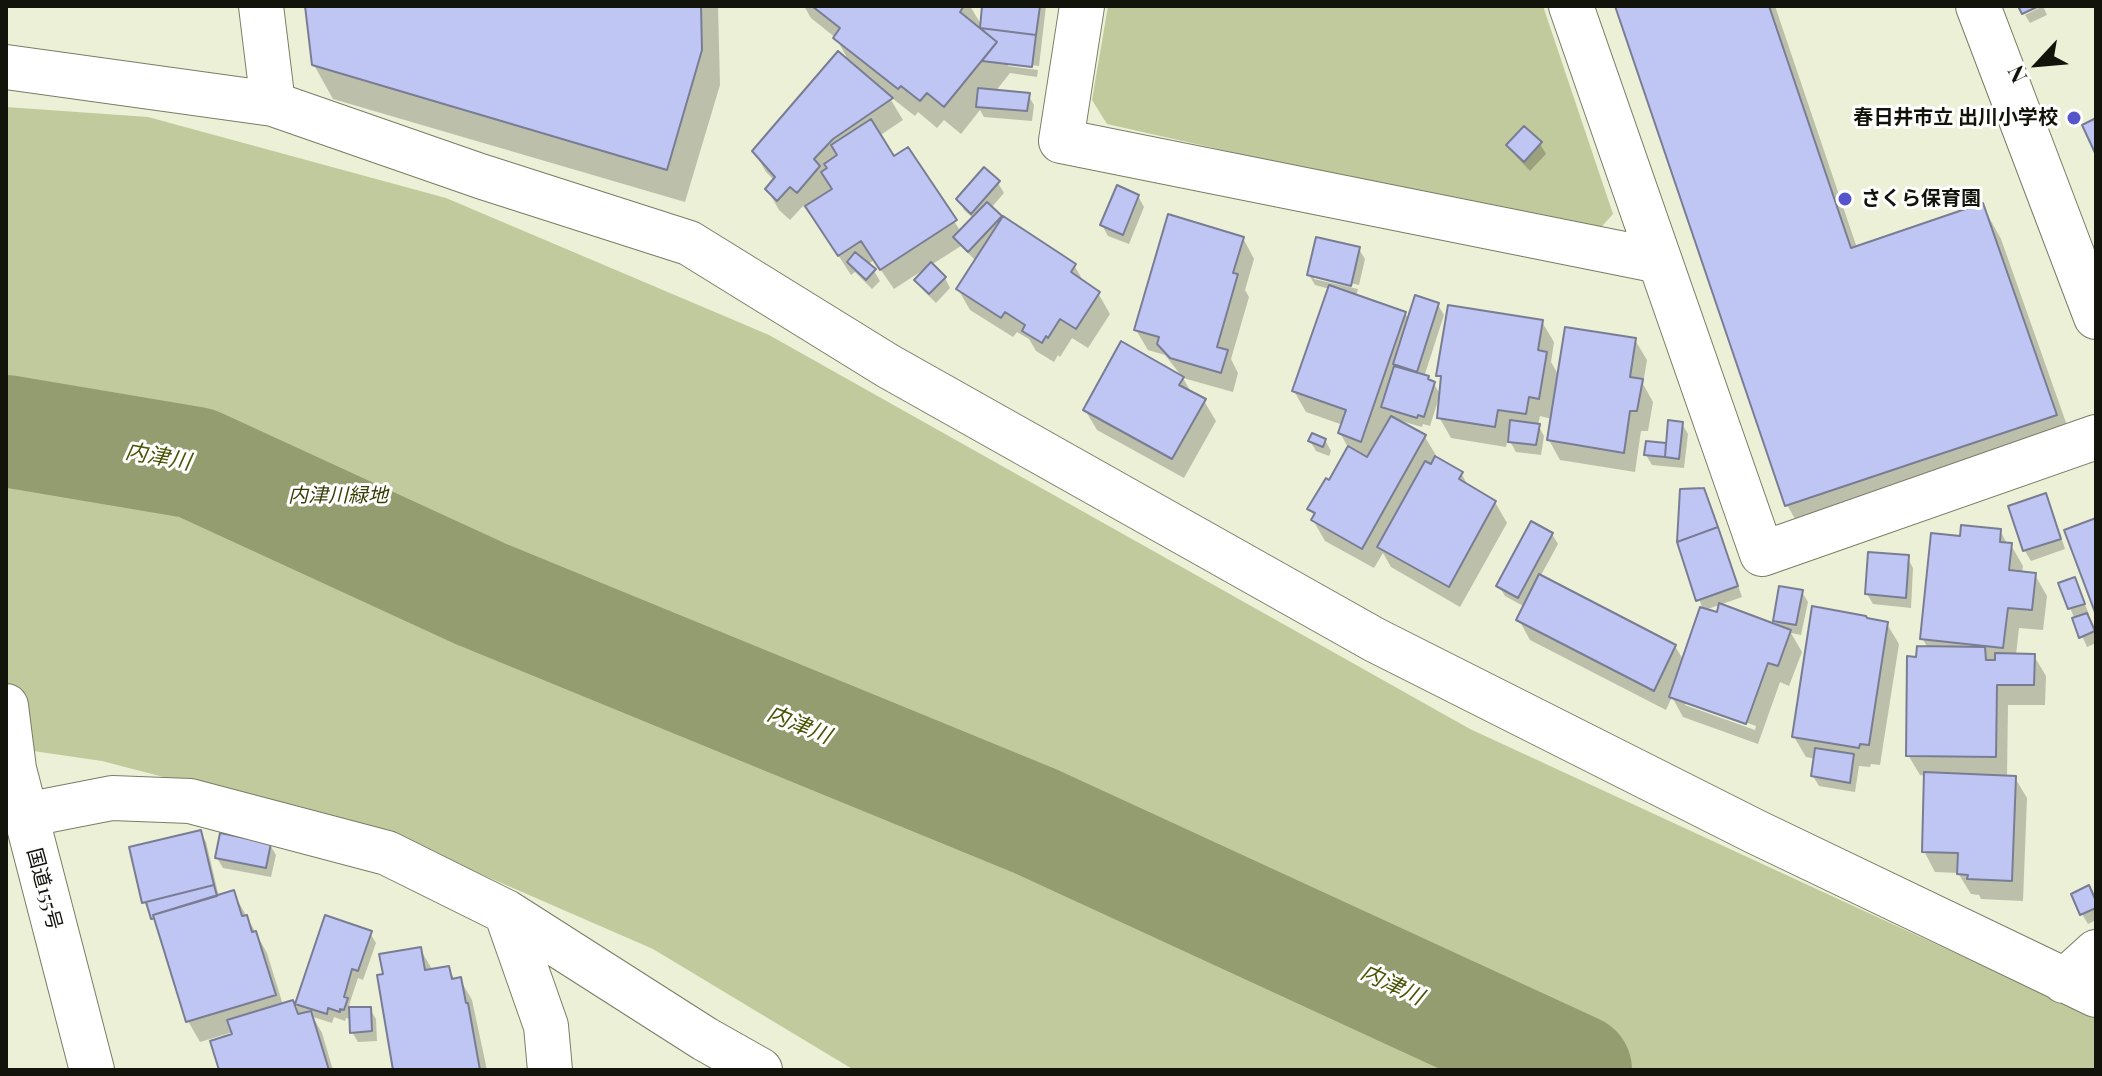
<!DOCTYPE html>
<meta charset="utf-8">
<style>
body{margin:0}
#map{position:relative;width:2102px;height:1076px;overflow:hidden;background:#ebf0d6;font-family:"Playfair Display",serif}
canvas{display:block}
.frame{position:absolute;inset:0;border:8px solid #12140b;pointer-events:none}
.north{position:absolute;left:1998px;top:24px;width:80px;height:80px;-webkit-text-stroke:6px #fff;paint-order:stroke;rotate:244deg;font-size:22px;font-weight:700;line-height:32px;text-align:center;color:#12140b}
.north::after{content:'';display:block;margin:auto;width:28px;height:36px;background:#12140b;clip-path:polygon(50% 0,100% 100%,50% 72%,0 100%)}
</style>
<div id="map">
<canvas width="2102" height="1076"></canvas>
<div class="frame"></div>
<div class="north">N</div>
</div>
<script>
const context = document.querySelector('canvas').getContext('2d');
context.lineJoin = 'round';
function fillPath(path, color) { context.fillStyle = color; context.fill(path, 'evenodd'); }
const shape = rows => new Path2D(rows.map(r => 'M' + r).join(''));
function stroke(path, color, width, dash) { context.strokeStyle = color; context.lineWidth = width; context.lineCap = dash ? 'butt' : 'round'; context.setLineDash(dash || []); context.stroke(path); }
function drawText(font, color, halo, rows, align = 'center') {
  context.font = font + ' "Playfair Display","Noto Sans JP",serif'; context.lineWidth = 6; context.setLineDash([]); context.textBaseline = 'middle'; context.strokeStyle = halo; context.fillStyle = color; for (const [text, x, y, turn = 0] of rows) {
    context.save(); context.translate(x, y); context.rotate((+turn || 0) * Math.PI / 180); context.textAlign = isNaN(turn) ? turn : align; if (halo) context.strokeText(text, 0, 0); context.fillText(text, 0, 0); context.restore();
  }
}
const green = shape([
 [1108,6,1543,6,1613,214,1595,234,1107,124,1092,100],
 [6,107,148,117,446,198,769,335,1470,729,2096,1018,2096,1070,854,1070,653,949,398,838,102,761,6,747]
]);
const shadow = shape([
 [307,6,718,6,720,85,685,202,333,99,314,65],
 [804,6,970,6,982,26,984,6,1046,6,1039,66,1008,62,1008,66,1038,70,1037,77,1010,73,995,92,1028,95,1034,105,1032,121,984,117,980,110,961,134,944,120,937,128,918,112,915,116,888,95,903,120,879,136,894,159,908,150,961,232,974,219,964,210,958,199,998,183,1004,193,991,208,1002,221,1074,265,1085,284,1098,293,1110,314,1088,348,1072,338,1060,357,1058,355,1054,362,1036,351,1029,339,1017,332,1013,337,970,310,958,289,976,261,961,246,931,265,945,278,950,288,936,303,923,290,917,280,926,268,894,289,874,260,867,265,874,271,880,281,872,289,855,272,851,275,820,227,803,206,790,220,779,210,767,189,775,181,766,172,754,151,850,63,836,38,811,18],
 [1617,6,1775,6,1857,248,1982,205,2001,239,2075,448,1806,538,1787,505],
 [2043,6,2047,15,2030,23,2025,15],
 [1540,144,1546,154,1530,171,1515,155,1509,145],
 [1138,196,1144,207,1129,244,1108,236,1102,225],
 [1243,238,1254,259,1245,290,1249,297,1231,359,1238,373,1233,392,1183,378,1165,355,1148,350,1136,330],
 [1359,249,1365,259,1359,285,1314,275,1314,279,1358,289,1356,296,1405,313,1409,320,1438,305,1444,315,1424,377,1434,384,1440,394,1430,426,1423,424,1422,427,1398,420,1397,421,1425,437,1437,457,1461,473,1469,487,1495,502,1507,523,1460,607,1391,567,1383,553,1374,568,1325,541,1313,520,1315,518,1310,509,1330,483,1349,449,1340,433,1343,425,1306,412,1294,391,1330,289,1315,285,1309,275],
 [1542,322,1554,342,1551,362,1559,376,1635,340,1647,360,1643,384,1653,402,1648,431,1641,431,1635,472,1560,460,1549,440,1552,419,1540,416,1538,425,1544,436,1541,455,1516,452,1508,438,1506,447,1451,438,1439,417,1443,382,1439,375],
 [1183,378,1192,394,1204,401,1216,421,1184,478,1097,430,1085,410],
 [1682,424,1688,434,1684,468,1652,465,1646,455,1648,443,1667,445],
 [1325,440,1331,451,1329,456,1316,451,1310,441],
 [1703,490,1709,501,1742,597,1705,610,1779,627,1775,621,1802,592,1808,602,1801,635,1791,633,1802,652,1789,686,1780,682,1758,744,1683,717,1672,697,1666,710,1530,640,1519,620,1525,607,1505,596,1499,586,1552,534,1558,544,1540,577,1675,646,1684,661,1702,607,1679,541],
 [1685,700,1756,726,1755,730,1685,705],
 [2045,496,2051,506,2065,549,2031,561,2025,551,2011,507],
 [2000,531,2008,545,2011,545,2023,566,2022,574,2035,575,2047,596,2043,630,2019,628,2016,655,2034,656,2046,676,2045,705,2008,705,2007,777,2015,778,2027,798,2023,901,1981,899,1979,895,1971,894,1958,873,1935,872,1924,851,1926,776,1920,775,1908,755,1918,659,1928,648,1922,638,1962,538],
 [1907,557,1913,568,1911,608,1873,604,1867,594],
 [2074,579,2089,614,2086,615,2096,636,2096,643,2087,647,2070,608],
 [1867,620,1887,624,1899,644,1880,765,1871,764,1870,767,1859,766,1855,792,1819,786,1813,776,1816,759,1806,757,1794,737],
 [200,832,206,842,219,897,233,892,267,953,283,1005,296,1009,326,918,370,933,376,943,363,980,358,978,349,1005,352,1009,370,1009,376,1019,377,1041,358,1042,352,1032,351,1019,346,1018,345,1021,334,1017,332,1023,313,1017,322,1033,333,1070,221,1070,234,1036,233,1032,200,1042,188,1021,159,927,144,902],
 [270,845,276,855,271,877,223,868,217,858],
 [2096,902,2096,920,2088,924,2082,914],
 [420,949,432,969,448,968,455,980,460,979,472,1000,487,1070,395,1070,386,975]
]);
const river = shape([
 [6,431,196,463,481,594,1035,821,1576,1070]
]);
const building = shape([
 [305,6,701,6,702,50,667,170,312,65,305,6],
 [812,6,964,6,960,12,997,42,944,107,927,93,920,101,901,86,898,89,833,38,840,28,812,6],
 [982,6,1040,6,1036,35,980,28,982,6],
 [1615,6,1769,6,1851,248,1983,203,2057,415,1785,506,1615,6],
 [2018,6,2039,6,2022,14,2018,6],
 [980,28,1036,35,1032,67,982,61,997,42,980,28],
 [838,51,893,98,833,139,814,159,820,166,797,193,790,187,777,201,765,189,775,177,752,151,838,51],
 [978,88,1030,93,1027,111,976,107,978,88],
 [2096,118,2096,155,2082,125,2096,118],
 [871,119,894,156,908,147,957,220,880,270,861,241,838,256,805,206,832,189,821,172,827,168,824,164,837,155,831,145,871,119],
 [1524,126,1542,142,1524,162,1506,145,1524,126],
 [984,167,1000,181,971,214,956,199,984,167],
 [1117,185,1139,195,1123,235,1100,225,1117,185],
 [987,202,1002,216,968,252,953,237,987,202],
 [1168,214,1244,237,1233,273,1238,274,1217,347,1228,350,1221,373,1170,358,1157,344,1159,337,1134,330,1168,214],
 [1003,216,1076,264,1071,272,1100,292,1076,329,1060,319,1048,338,1046,336,1042,343,1022,331,1025,325,1005,312,1001,318,956,289,1003,216],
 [1316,237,1360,247,1351,286,1307,275,1316,237],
 [855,252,876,269,866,280,847,262,855,252],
 [931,262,946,277,929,294,914,280,931,262],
 [1329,285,1406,312,1361,442,1338,433,1346,410,1292,391,1329,285],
 [1415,295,1439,303,1417,372,1393,364,1415,295],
 [1448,305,1543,320,1538,350,1547,352,1539,399,1529,397,1526,414,1498,410,1495,427,1437,418,1441,376,1436,376,1448,305],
 [1565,327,1636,338,1630,377,1643,379,1637,411,1630,411,1624,453,1547,440,1565,327],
 [1121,341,1184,377,1179,385,1206,399,1172,459,1083,410,1121,341],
 [1394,366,1429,376,1428,379,1435,382,1424,417,1418,415,1417,418,1381,407,1394,366],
 [1391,416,1426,435,1362,549,1311,520,1315,513,1307,509,1326,478,1329,480,1348,446,1367,457,1391,416],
 [1510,420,1540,424,1536,445,1508,442,1510,420],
 [1668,420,1683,422,1679,459,1665,457,1668,420],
 [1312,433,1326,439,1323,447,1308,441,1312,433],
 [1646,441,1666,443,1665,457,1644,455,1646,441],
 [1435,456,1463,472,1459,479,1496,501,1449,587,1377,547,1425,461,1431,464,1435,456],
 [1704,488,1718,527,1677,542,1680,489,1704,488],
 [2046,493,2061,539,2023,551,2008,506,2046,493],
 [2096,518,2096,615,2064,530,2096,518],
 [1531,521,1553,533,1518,598,1496,586,1531,521],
 [1961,525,2001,529,2000,542,2012,543,2009,570,2036,573,2032,610,2008,608,2003,648,1920,639,1931,533,1960,536,1961,525],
 [1718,527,1738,586,1696,601,1677,542,1718,527],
 [1868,552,1909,555,1906,598,1865,594,1868,552],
 [1539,574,1676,645,1654,691,1516,620,1539,574],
 [2075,577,2085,604,2068,609,2058,583,2075,577],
 [1779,586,1803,590,1796,625,1773,621,1779,586],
 [1719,603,1791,630,1778,666,1768,663,1746,724,1669,697,1700,607,1717,612,1719,603],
 [1812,606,1866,616,1867,618,1888,622,1869,745,1860,744,1859,748,1792,737,1812,606],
 [2087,613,2095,631,2079,638,2072,618,2087,613],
 [1917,646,1985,647,1986,660,1995,660,1995,653,2035,654,2034,685,1997,685,1996,757,1906,756,1907,656,1916,657,1917,646],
 [1815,748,1854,754,1850,783,1811,776,1815,748],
 [1924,772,2016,776,2012,881,1967,879,1968,875,1957,874,1958,853,1922,852,1924,772],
 [201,830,214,885,142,903,129,847,201,830],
 [220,833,271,843,266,868,215,858,220,833],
 [214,885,217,896,153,915,154,918,151,919,146,902,214,885],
 [2089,885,2096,901,2096,908,2080,915,2071,894,2089,885],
 [234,890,242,916,247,915,252,932,256,931,276,995,186,1022,153,915,234,890],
 [325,915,372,931,358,971,352,969,344,997,348,998,344,1010,340,1009,340,1012,328,1008,327,1014,295,1004,325,915],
 [421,947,425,970,449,966,452,979,461,977,466,1003,468,1003,480,1070,393,1070,377,975,383,974,379,954,421,947],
 [293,1000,298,1014,311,1011,329,1070,219,1070,210,1041,232,1034,227,1020,293,1000],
 [349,1007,371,1007,372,1031,350,1033,349,1007]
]);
const minor = shape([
 [261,6,273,104],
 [1082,6,1061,141,1659,261],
 [1571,6,1762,554,2096,437],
 [1978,6,2096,317],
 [6,67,273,104,480,176,689,243,888,366,1375,640,1756,832,2096,995],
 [25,815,112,798,190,801,387,853,506,912,705,1039,760,1070],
 [506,912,546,1026,550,1070],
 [2064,981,2096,952]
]);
const highway = shape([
 [6,706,14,769,92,1070]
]);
const markers = [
 [2074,118,8,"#5654cb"],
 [1845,199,8,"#5654cb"]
];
const poiNames = [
 ["春日井市立 出川小学校",2058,118],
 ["さくら保育園",1861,199,"left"]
];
const parkNames = [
 ["内津川緑地",338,496]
];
const streetNames = [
 ["国道155号",44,889,75]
];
const waterNames = [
 ["内津川",158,457,10],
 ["内津川",799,725,22],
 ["内津川",1392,985,25]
];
fillPath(green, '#c1ca9c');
fillPath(shadow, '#0003');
stroke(river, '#949d6f', 112);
fillPath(building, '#c0c6f3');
stroke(building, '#797d94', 2);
stroke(minor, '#797d66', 46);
stroke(highway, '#797d66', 46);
stroke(minor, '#fff', 44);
stroke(highway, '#fff', 44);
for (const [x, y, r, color] of markers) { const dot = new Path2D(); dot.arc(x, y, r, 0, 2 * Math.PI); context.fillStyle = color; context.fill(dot); stroke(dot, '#fff', 3); }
drawText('bold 20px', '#12140b', '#fff', poiNames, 'right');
drawText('italic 20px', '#383f06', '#fff', parkNames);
drawText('20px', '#12140b', '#fff', streetNames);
drawText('italic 22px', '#4b5405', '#fff', waterNames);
</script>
